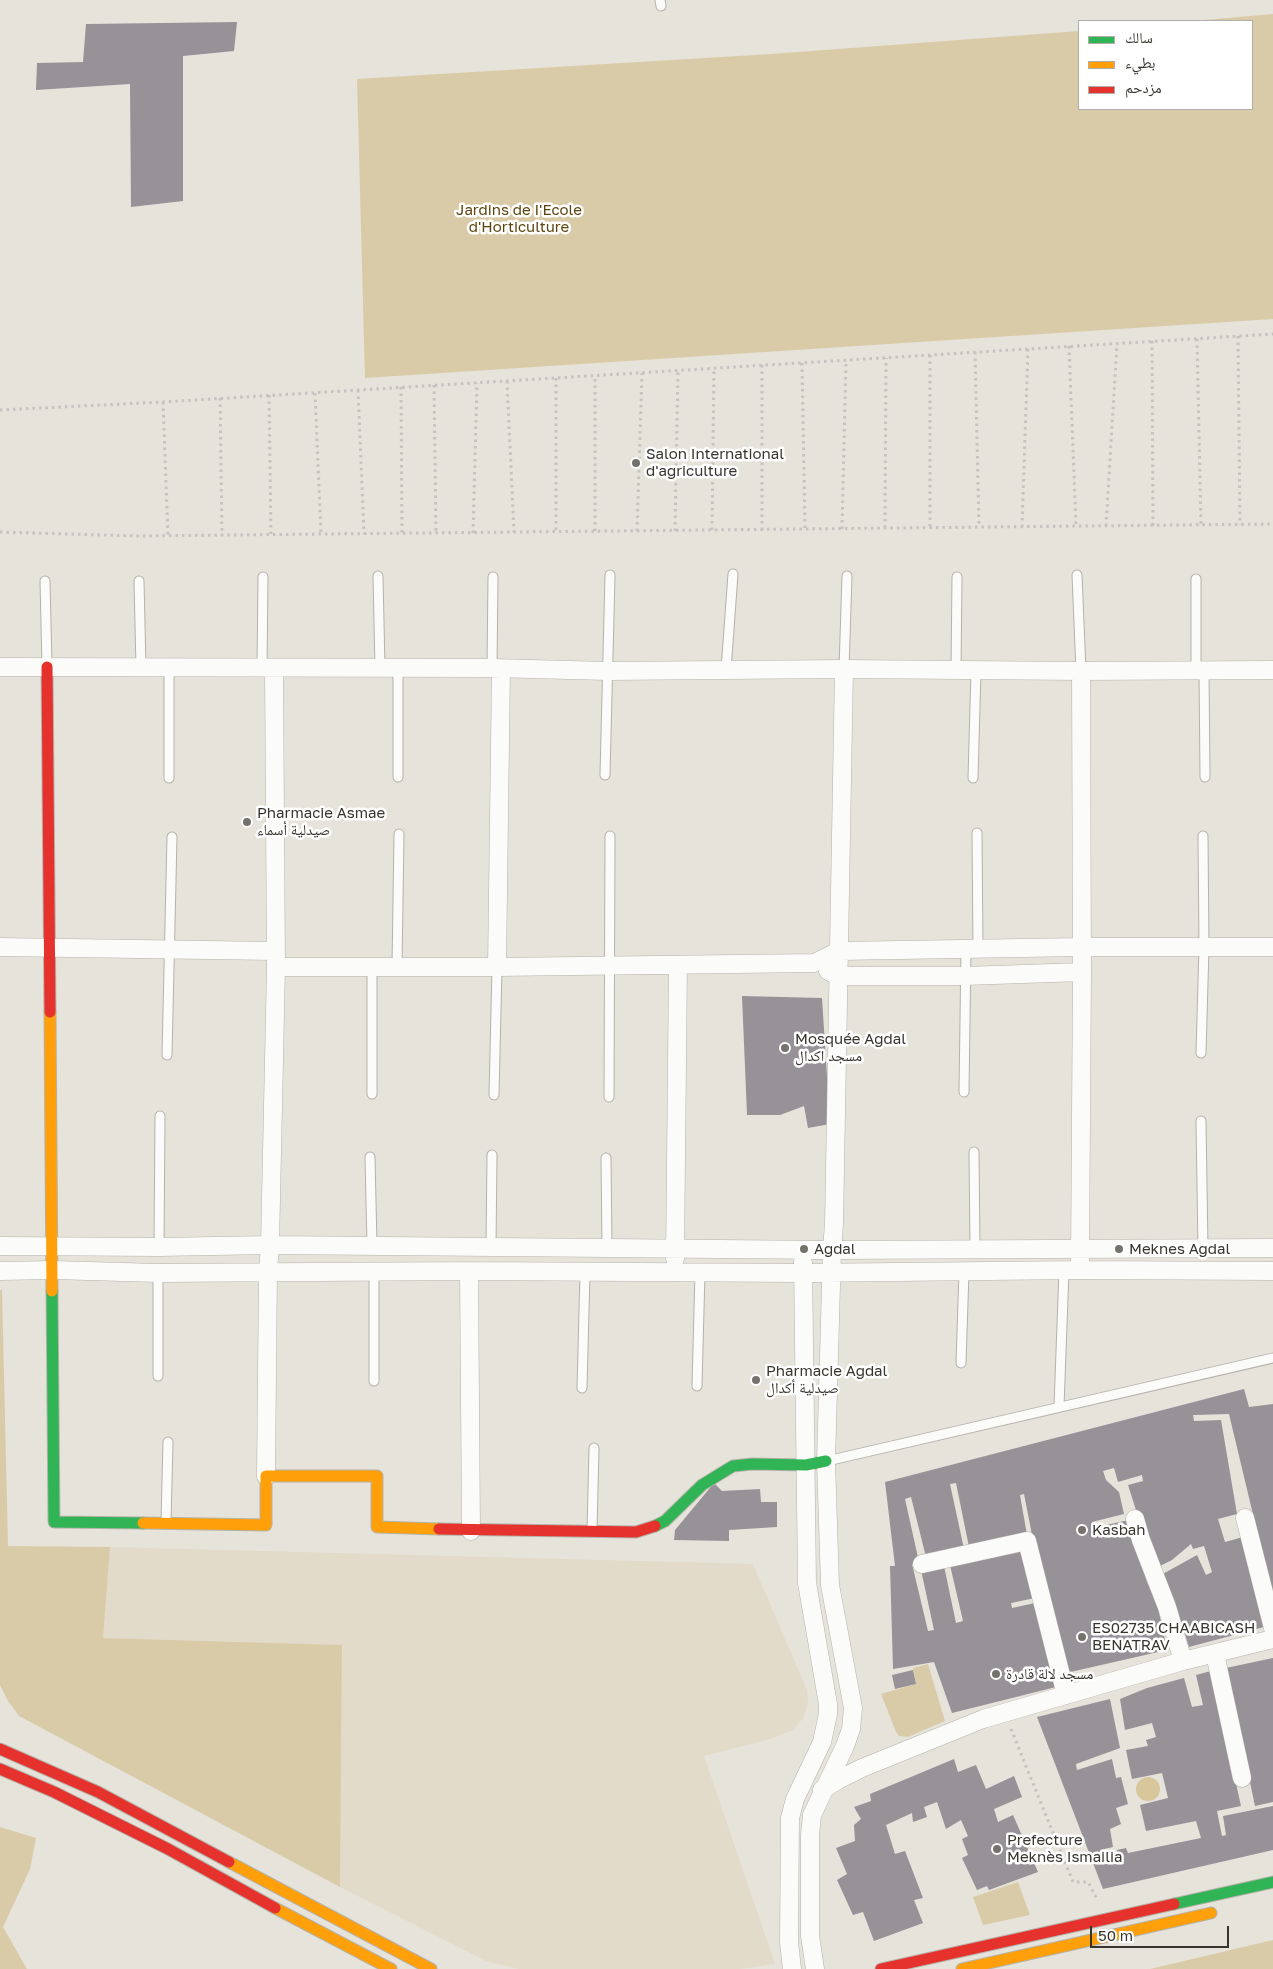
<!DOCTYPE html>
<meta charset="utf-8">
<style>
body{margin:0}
#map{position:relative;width:1273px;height:1969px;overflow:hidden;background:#e6e3da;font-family:"Golos Text","Noto Naskh Arabic",sans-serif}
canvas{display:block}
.legend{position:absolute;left:1078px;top:20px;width:175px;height:90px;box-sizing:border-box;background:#fff;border:1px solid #afaeac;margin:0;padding:6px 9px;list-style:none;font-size:15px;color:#38352f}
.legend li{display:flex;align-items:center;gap:10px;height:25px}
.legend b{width:25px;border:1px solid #afaeac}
.scale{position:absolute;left:1090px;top:1926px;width:139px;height:22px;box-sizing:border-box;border:2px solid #38352f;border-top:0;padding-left:6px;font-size:15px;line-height:18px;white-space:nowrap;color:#38352f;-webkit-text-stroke:4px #fff;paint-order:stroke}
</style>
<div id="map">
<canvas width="1273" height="1969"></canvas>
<ul class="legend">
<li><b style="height:6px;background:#30b455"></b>سالك</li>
<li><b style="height:6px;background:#ff9f0a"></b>بطيء</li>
<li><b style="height:6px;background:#e5322d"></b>مزدحم</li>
</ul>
<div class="scale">50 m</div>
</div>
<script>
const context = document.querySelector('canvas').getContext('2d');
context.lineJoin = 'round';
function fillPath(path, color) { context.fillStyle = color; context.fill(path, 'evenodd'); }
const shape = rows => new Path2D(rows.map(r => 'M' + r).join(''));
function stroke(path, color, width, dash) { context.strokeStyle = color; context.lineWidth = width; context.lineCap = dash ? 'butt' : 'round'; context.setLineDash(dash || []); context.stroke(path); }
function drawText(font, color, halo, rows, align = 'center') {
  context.font = font + ' "Golos Text","Noto Naskh Arabic",sans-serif'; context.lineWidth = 5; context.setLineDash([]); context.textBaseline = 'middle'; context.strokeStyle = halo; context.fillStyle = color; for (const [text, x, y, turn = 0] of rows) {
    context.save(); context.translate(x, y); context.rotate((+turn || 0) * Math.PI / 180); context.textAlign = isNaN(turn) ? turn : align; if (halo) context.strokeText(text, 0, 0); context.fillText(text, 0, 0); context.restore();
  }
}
const built = shape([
 [110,1547,753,1564,807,1690,808,1703,804,1717,793,1730,770,1739,704,1756,775,1964,740,1969,519,1969,486,1961,340,1887,342,1645,102,1638]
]);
const green = shape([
 [1273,14,1273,319,365,378,357,79,771,54,1079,31,1079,109,1252,109,1252,21,1193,21],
 [0,1290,2,1290,8,1546,110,1547,103,1638,342,1645,340,1887,19,1716,8,1701,0,1685],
 [928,1664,945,1721,908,1737,899,1736,896,1732,881,1694,916,1684,913,1668],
 [0,1827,36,1838,30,1869,3,1927,27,1969,0,1969],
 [1018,1882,1030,1915,983,1925,973,1897],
 [1273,1940,1273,1969,1150,1969]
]);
const forest = shape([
 '1136 1789a12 12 0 1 1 24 0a12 12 0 1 1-24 0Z'
]);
const building = shape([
 [237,22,234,51,183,56,183,201,131,207,130,84,36,90,37,63,83,62,86,24],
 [742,996,822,998,830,1124,808,1128,804,1106,780,1115,747,1115],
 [1244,1389,1249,1407,1273,1404,1273,1598,1229,1414,1193,1415,1194,1421,1221,1420,1237,1514,1218,1519,1225,1542,1243,1537,1264,1627,1189,1647,1176,1607,1161,1575,1197,1555,1206,1575,1212,1572,1204,1546,1193,1549,1191,1544,1172,1560,1158,1567,1143,1532,1128,1485,1143,1481,1142,1475,1118,1482,1114,1468,1103,1471,1106,1480,1119,1492,1124,1514,1092,1522,1093,1528,1129,1520,1147,1582,1157,1603,1167,1650,1066,1673,1032,1535,1024,1494,1020,1495,1027,1535,969,1547,956,1483,950,1484,964,1549,926,1557,911,1497,905,1499,919,1562,912,1564,928,1631,934,1630,921,1570,944,1566,956,1623,963,1621,950,1565,1023,1548,1035,1598,1011,1603,1012,1608,1035,1603,1056,1687,952,1713,934,1662,893,1669,890,1566,895,1566,885,1482],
 [714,1483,722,1491,760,1489,761,1502,777,1502,777,1527,729,1530,729,1541,674,1540,675,1530],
 [1273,1658,1273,1802,1255,1806,1226,1668],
 [913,1670,916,1684,895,1689,892,1675],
 [1211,1671,1241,1806,1217,1811,1222,1836,1226,1835,1223,1816,1273,1806,1273,1850,1103,1889,1037,1717,1110,1699,1120,1748,1076,1764,1077,1770,1112,1759,1116,1778,1121,1777,1128,1804,1116,1808,1121,1824,1110,1829,1113,1847,1100,1850,1104,1860,1118,1856,1117,1850,1126,1848,1128,1853,1201,1838,1196,1821,1146,1831,1140,1805,1168,1798,1162,1773,1132,1779,1126,1750,1148,1746,1146,1740,1156,1737,1152,1723,1125,1730,1120,1699,1147,1688,1184,1678,1192,1707,1203,1705,1196,1675],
 [954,1759,958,1772,976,1765,986,1789,1014,1776,1022,1797,994,1809,998,1822,1013,1815,1038,1872,989,1890,987,1886,977,1890,962,1858,968,1855,962,1839,968,1836,961,1820,946,1829,937,1802,924,1807,927,1817,913,1822,912,1813,886,1825,895,1854,905,1851,923,1898,914,1900,923,1923,874,1941,863,1912,853,1915,837,1880,847,1874,836,1848,855,1841,854,1825,861,1819,854,1807,871,1801,870,1794]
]);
const path = shape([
 [1238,336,1240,525],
 [1197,339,1201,525],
 [1152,341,1153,526],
 [1069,346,1076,526],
 [975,352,979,527],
 [930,355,930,528],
 [802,363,805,529],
 [762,365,762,530],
 [556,378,556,532],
 [507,381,514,532],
 [434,385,436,533],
 [401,387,402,533],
 [358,390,364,534],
 [315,393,321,534],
 [269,395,271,535],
 [220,398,222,536],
 [163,402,168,536],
 [0,410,163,402,1273,334],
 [1106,526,1117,344],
 [1022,527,1028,349],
 [885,528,886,358],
 [842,529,846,360],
 [712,530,714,368],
 [595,531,595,375],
 [637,531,642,373],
 [675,531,678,370],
 [0,532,137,536,1273,524],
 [473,533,477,383],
 [1011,1729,1073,1882,1088,1882,1098,1901]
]);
const lane = shape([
 [660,0,661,6],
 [1077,575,1081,671],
 [378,576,380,668],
 [45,581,47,666],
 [139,581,141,668],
 [262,668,263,577],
 [398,668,398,777],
 [492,668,493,577],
 [844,669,847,576],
 [726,670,733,574],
 [956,670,957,577],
 [1196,671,1196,579],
 [1204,671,1205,777],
 [605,775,610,575],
 [169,778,169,667],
 [973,778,976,671],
 [977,833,978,949],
 [397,967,399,834],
 [1201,1053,1204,947,1203,836],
 [167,1055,172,837],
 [964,1092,966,949],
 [372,1094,372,967],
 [494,1095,497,967],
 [609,1097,610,836],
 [1201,1121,1203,1249],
 [974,1152,975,1250],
 [370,1157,372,1246],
 [606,1158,607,1247],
 [159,1247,160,1116],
 [491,1247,492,1155],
 [961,1363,964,1272],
 [158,1376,158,1273],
 [374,1381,374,1272],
 [697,1386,700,1272],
 [582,1388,585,1272],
 [1059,1406,1064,1271],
 [827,1461,1273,1358],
 [166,1522,168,1442],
 [592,1531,594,1448]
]);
const street = shape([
 [0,667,492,668,608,671,844,669,1081,671,1273,670],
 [0,947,275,951],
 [276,967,497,967,814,963,839,951,1082,947,1273,947],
 [497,967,501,669],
 [828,971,838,976,965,976,1082,972],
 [0,1246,159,1247,270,1245,832,1250,1273,1248],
 [675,1259,678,965],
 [1080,1261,1082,972,1081,671],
 [0,1271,53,1270,158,1273,469,1271,803,1273,1080,1270,1273,1271],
 [469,1271,471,1531],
 [266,1476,268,1271,270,1245,276,967,274,668],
 [1245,1518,1273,1628],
 [1135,1519,1141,1540,1167,1607,1183,1661],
 [922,1564,1027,1541,1066,1695],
 [1215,1654,1242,1778],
 [822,1790,838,1780,862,1768,983,1719,1183,1661,1273,1639],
 [792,1969,789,1942,790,1818,795,1799,822,1742,828,1714,828,1704,807,1583,803,1262],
 [815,1969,810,1936,810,1835,812,1815,845,1746,851,1729,853,1708,830,1585,826,1461,832,1250,834,1224,844,669]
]);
const fast = shape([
 [52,1291,54,1522,143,1523],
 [655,1526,665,1521,702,1485,733,1466,752,1464,806,1465,826,1461],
 [1174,1904,1273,1882]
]);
const slow = shape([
 [50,1012,52,1291],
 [143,1523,266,1525,266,1476,377,1476,377,1527,439,1529],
 [229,1862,431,1969],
 [275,1908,391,1969],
 [962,1969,1211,1913]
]);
const jam = shape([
 [47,667,50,1012],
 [439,1529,636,1532,655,1526],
 [0,1749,98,1792,229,1862],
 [0,1769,54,1792,168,1849,275,1908],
 [881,1969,1174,1904]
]);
const markers = [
 [636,463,5,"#75726b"],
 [247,822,5,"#75726b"],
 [785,1048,5,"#75726b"],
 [804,1249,5,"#75726b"],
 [1119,1249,5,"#75726b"],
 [756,1380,5,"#75726b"],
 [1082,1530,5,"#75726b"],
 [1082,1637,5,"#75726b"],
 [996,1674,5,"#75726b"],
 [997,1849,5,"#75726b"]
];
const parkNames = [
 ["Jardins de I'Ecole",519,210],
 ["d'Horticulture",519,227]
];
const poiNames = [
 ["Salon International",646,454],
 ["d'agriculture",646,471],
 ["Pharmacie Asmae",257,813],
 ["صيدلية أسماء",257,830],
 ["Mosquée Agdal",795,1039],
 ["مسجد اكدال",795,1056],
 ["Agdal",814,1249],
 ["Meknes Agdal",1129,1249],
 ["Pharmacie Agdal",766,1371],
 ["صيدلية أكدال",766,1388],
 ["Kasbah",1092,1530],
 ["ES02735 CHAABICASH",1092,1628],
 ["BENATRAV",1092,1645],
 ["مسجد لالة قادرة",1006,1674],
 ["Prefecture",1007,1840],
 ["Meknès Ismailia",1007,1857]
];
fillPath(built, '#e2dbca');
fillPath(green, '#dacba8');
fillPath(forest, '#d9c79c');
fillPath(building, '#979198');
stroke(lane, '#b4b2aa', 11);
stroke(street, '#b4b2aa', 19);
stroke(fast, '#b4b2aa', 13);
stroke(slow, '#b4b2aa', 13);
stroke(jam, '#b4b2aa', 13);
stroke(path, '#c4c3bf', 3, [2.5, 4]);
stroke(lane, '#fbfbf9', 9);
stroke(street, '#fbfbf9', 18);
stroke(fast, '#30b455', 11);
stroke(slow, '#ff9f0a', 11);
stroke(jam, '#e5322d', 11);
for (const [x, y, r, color] of markers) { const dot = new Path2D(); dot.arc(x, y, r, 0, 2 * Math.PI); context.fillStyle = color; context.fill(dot); stroke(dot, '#fff', 2); }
drawText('15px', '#5c460e', '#fff', parkNames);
drawText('15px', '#38352f', '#fff', poiNames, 'left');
</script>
